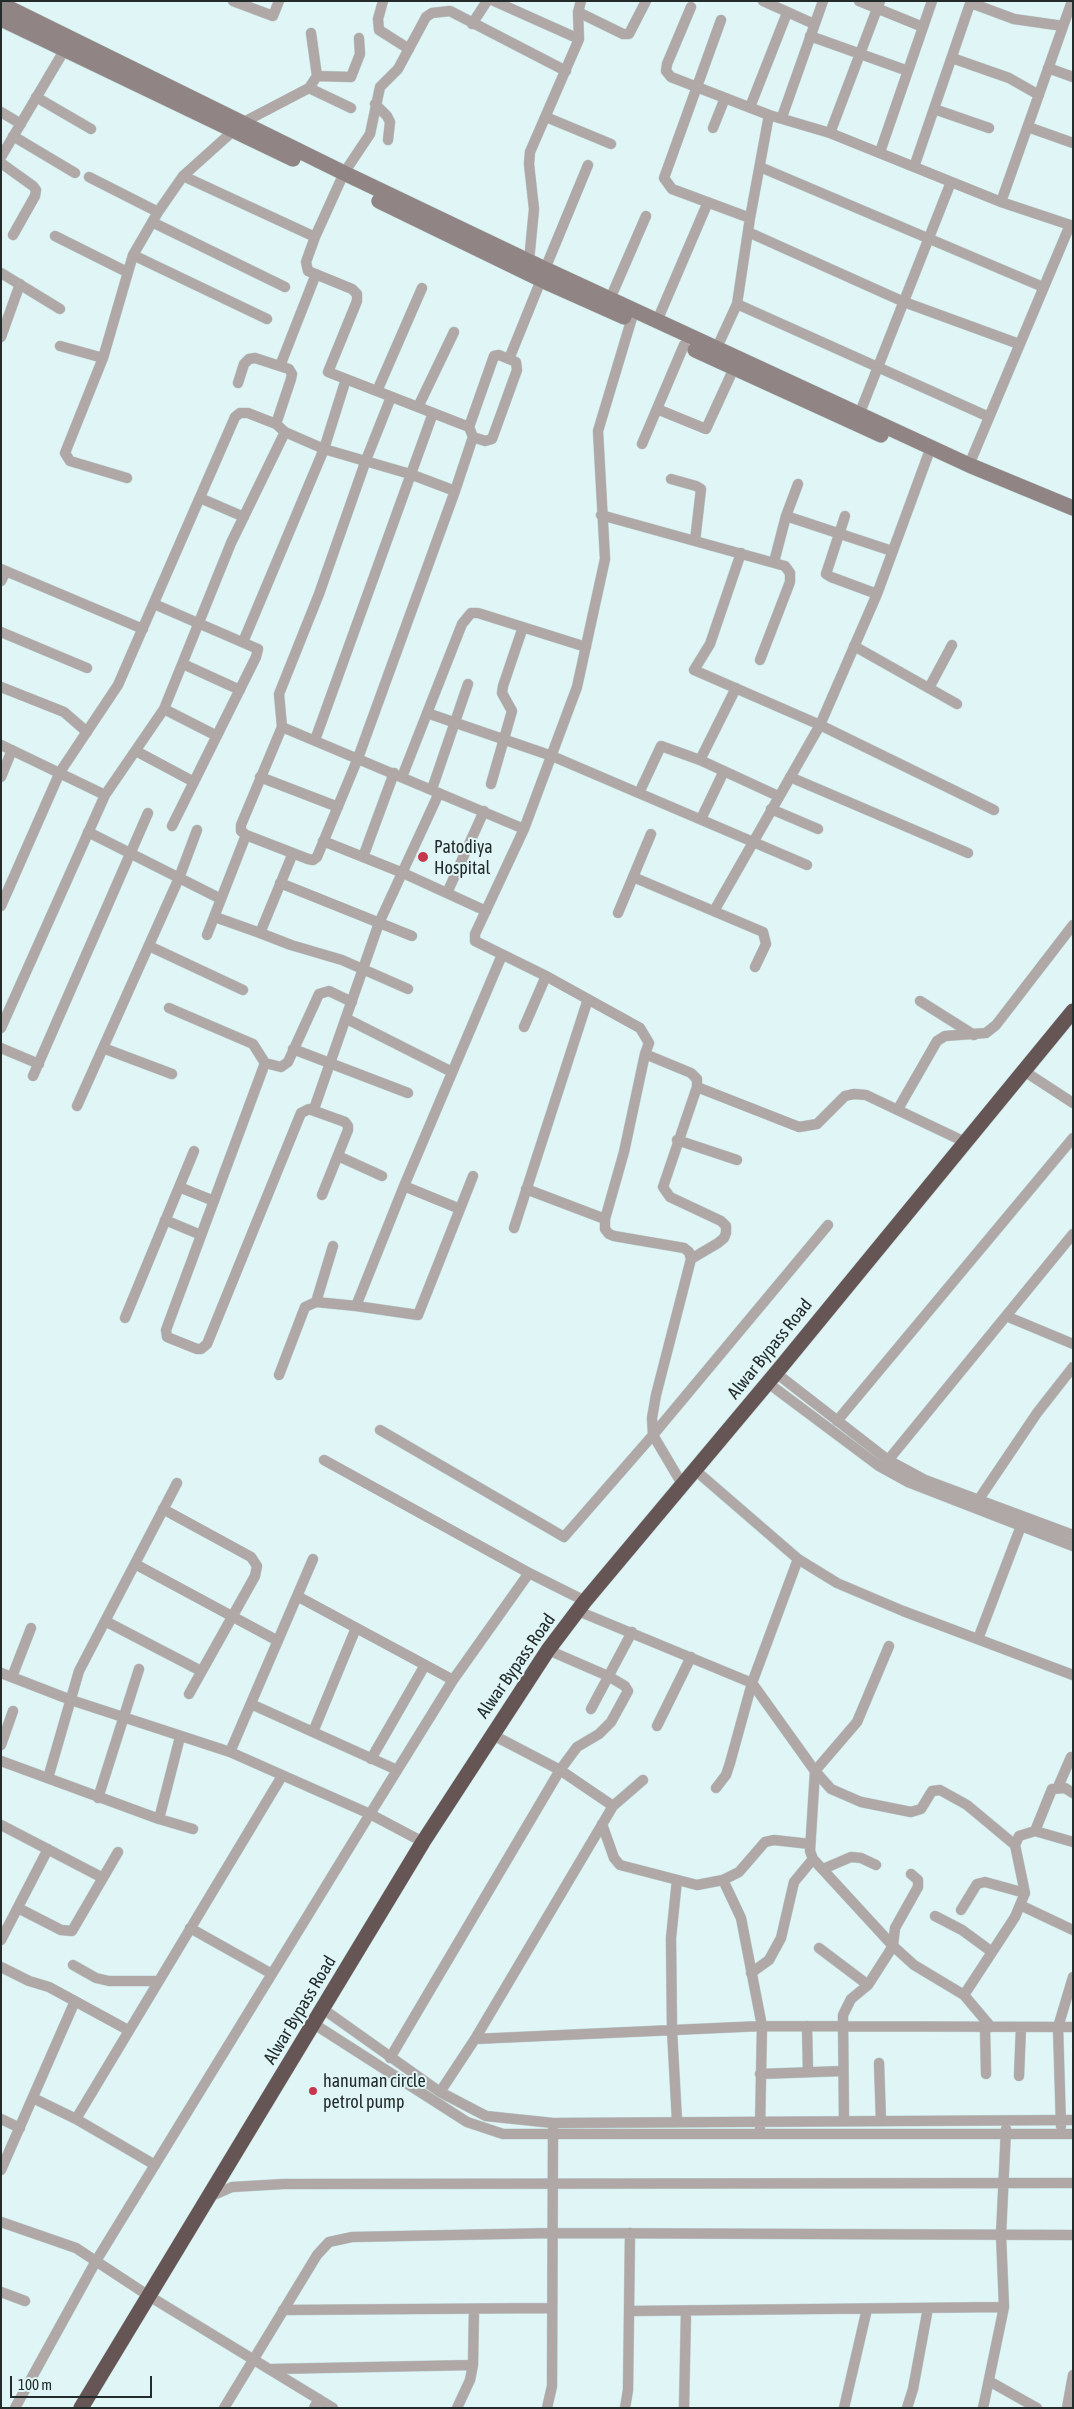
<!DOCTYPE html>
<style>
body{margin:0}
#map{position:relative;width:1074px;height:2409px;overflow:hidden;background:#e0f6f6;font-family:"Asap Condensed",sans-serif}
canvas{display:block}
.frame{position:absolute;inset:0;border:2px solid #232b2b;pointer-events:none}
.scale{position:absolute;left:10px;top:2376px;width:142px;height:22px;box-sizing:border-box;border:2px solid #232b2b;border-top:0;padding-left:6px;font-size:15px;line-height:18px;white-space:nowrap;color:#232b2b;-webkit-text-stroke:4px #e0f6f6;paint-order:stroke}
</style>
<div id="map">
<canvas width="1074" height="2409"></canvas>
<div class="frame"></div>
<div class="scale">100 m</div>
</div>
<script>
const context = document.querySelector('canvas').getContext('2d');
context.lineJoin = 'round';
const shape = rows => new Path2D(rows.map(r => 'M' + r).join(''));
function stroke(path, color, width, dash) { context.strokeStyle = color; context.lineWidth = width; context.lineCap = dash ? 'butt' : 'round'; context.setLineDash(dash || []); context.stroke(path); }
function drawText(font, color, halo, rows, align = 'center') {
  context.font = font + ' "Asap Condensed",sans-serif'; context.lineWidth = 4; context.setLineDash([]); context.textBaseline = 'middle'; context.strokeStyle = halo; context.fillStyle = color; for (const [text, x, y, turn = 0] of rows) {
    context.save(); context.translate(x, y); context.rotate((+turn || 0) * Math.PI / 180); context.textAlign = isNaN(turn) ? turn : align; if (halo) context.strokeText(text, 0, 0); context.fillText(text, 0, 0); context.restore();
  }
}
const street = shape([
 [233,1,273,16,279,1],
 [383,1,378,19,379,30,409,49],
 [494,1,579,39],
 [763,1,814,24],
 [859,1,923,27],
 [971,3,1014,19,1063,26],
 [691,7,667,64,666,71,671,77,769,115,830,133,1001,202,1073,226],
 [578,12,623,34,629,34,646,1],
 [721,20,664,178,672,189,750,218],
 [472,24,487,1],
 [311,33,317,76],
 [810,36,908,71],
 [952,58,1009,78,1039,95],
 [1048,68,1073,77],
 [309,88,351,108],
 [36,97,91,129],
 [375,104,387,116,390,122,388,140],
 [750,107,787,13],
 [934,109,989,128],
 [1,112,21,124],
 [546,117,611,144],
 [782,117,823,1],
 [1028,127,1073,143],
 [713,128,725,98],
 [830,133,880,1],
 [13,136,75,173],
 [880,152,932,1],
 [1,157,68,44],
 [1,163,33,186,36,190,35,196,13,235],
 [760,167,1043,287],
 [914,167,971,1],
 [183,176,315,237],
 [89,177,158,212],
 [1001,202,1072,1],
 [152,222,285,287],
 [748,232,904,302,1019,344],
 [55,236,127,272],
 [133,255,267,319],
 [529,261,534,209,529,164,530,152,579,39,578,12,581,1],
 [545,269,588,165],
 [1,273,60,309],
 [610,299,646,216],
 [737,304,989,417],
 [634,311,598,431,605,559,577,687,524,829,475,934,475,941,546,976,640,1028,649,1043,645,1054,691,1073,697,1079,697,1087,799,1127,817,1124,845,1096,854,1094,866,1095,965,1142],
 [657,321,708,202],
 [1,337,20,284],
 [60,346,103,358],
 [714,354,737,304,750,218,769,115],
 [509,359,541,280],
 [280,366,316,274],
 [238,383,244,364,249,359,255,358,289,369,292,374,291,379,276,424,285,432,324,449,410,474,455,491],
 [377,391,422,288],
 [391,397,366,460,319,594,279,694,282,727,241,825,241,831,246,835,308,859,313,860,317,857,358,758,455,491,473,437,469,427,494,356,499,355,516,362,517,370,492,439,485,441,473,437],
 [418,407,454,332],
 [657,409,706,429,734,368],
 [857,420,951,182],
 [469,427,328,372,357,301,357,294,352,289,308,271,306,262,315,237,344,173,370,134,380,87,398,69,426,17,432,13,450,11,566,71],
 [642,444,684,345],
 [969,465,1070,225],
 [127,478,70,461,65,453,103,358,133,255,158,212,183,176,242,123,309,88,317,76,351,77,360,54,359,38],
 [671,479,696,486,701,489,695,541],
 [200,498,244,517],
 [601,515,785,566,790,573,790,582,760,660],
 [786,516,892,551],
 [845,516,826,574,831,577,877,594],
 [741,553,710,644,694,670,820,725,994,810],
 [774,562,786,516,798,484],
 [1,569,143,629],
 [1,581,6,571],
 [154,604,258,649,256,657,172,826],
 [1,632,87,668],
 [243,642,324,449,346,379],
 [854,646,957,704],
 [183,664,240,690],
 [1,687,64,712,87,732],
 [929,688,952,645],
 [164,709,217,736],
 [427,713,552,756,807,865],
 [282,727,524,829],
 [315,740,433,413],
 [1,745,105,795],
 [136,751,194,782],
 [700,760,736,688],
 [1,777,12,750],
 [260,777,338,807],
 [402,777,462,624,471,613,478,613,586,647],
 [790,777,968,853],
 [491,784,512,711,502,693,503,686,523,627],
 [432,789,468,684],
 [639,793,661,746,700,760,778,796],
 [771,809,818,829],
 [701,819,724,771],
 [88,832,221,899],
 [323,841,403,873,486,911],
 [293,853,260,933,291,945,342,960,408,989],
 [363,857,394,773],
 [633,877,763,932,766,944,755,967],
 [280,883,412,936],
 [447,893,484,811],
 [1,906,60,772,118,685,235,417,240,413,248,413,276,424],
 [714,911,820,725,877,594,931,447],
 [618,913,651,834],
 [215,917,260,933],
 [207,935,246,835],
 [149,946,243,990],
 [920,1001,974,1035],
 [169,1008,253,1044,265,1063],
 [347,1019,452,1072],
 [524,1027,546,976],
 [1,1028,105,795,164,709,231,543,285,432],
 [1,1048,39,1064],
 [103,1048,172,1074],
 [293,1049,408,1093],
 [645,1054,624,1152,605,1219,605,1229,609,1234,614,1236,684,1248,689,1252,691,1259,656,1395,652,1418,653,1435,682,1484],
 [1024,1071,1073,1103],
 [33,1076,148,813],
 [77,1106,179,878,197,830],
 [314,1109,379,923,439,793],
 [898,1109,937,1041,945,1036,986,1033,996,1025,1073,925],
 [677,1140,737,1160],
 [338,1156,382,1176],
 [179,1187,214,1201],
 [526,1189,605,1219],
 [322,1195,348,1130,348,1126,345,1122,309,1109,301,1113,207,1344,201,1349,197,1349,167,1337,166,1330,265,1063,281,1067,288,1062,319,994,329,991,352,1002],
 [460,1209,473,1176],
 [165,1220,201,1235],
 [514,1228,588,999],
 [691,1259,718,1243,724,1238,726,1233,726,1226,721,1221,670,1197,663,1187,697,1087],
 [316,1302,333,1246],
 [356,1306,418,1315,460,1209,404,1186],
 [1006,1316,1073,1344],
 [125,1318,194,1151],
 [776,1373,888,1460,925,1480,1073,1535],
 [279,1375,305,1307,316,1302,356,1306,404,1186,502,955],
 [768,1383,879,1466,908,1482,1073,1546],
 [837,1421,1073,1138],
 [380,1430,564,1537,653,1435,828,1225],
 [324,1460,529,1573,585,1601],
 [885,1464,1073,1234],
 [695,1470,798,1559,837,1583,903,1611,1073,1675],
 [979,1499,1037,1413,1073,1367],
 [163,1509,251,1557,257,1566,255,1576,189,1694],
 [135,1564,278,1641],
 [297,1596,453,1680],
 [578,1611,752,1683,815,1771,831,1789,861,1802,911,1812,921,1809,932,1791,940,1790,967,1805,1015,1845,1025,1893,1015,1917,964,1995],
 [105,1621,201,1671],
 [978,1639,1021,1526],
 [889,1646,857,1722,815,1771,810,1851,813,1859,893,1946,914,1965,964,1995,991,2027],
 [1,1673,71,1700,230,1752,370,1814,423,1842],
 [12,1677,31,1628],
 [251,1704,397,1770],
 [591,1709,632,1632],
 [657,1726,691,1657],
 [313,1732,356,1628],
 [491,1734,560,1770,613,1806],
 [1,1745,13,1711],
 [230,1752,313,1559],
 [371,1759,425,1665],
 [1,1761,159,1819,180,1737],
 [48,1778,79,1671,177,1483],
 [1058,1787,1071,1757],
 [716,1788,726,1775,730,1763,752,1683,798,1559],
 [98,1798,139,1669],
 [159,1819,193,1829],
 [602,1824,614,1858,620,1865,697,1885,723,1880,739,1872,765,1842,774,1840,810,1844],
 [1,1825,103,1878],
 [1035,1831,1052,1789,1065,1788,1073,1793],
 [1015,1845,1019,1836,1035,1831,1073,1842],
 [823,1869,851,1857,861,1858,876,1865],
 [723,1880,741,1918,762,2026,760,2128],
 [1020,1905,1073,1930],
 [18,1908,61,1930,72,1931,118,1852],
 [961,1910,977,1884,985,1882,1025,1893],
 [935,1916,962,1930,992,1952],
 [190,1928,272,1974],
 [1,1940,48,1849],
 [819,1948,868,1985],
 [73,1965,96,1978,109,1981,158,1981],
 [1,1967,29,1981,49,1987,128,2030],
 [751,1973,769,1960,781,1938,794,1882,813,1859],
 [323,2009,440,2092,486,2116,553,2123,1073,2120],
 [314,2024,467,2122,503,2134,1073,2134],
 [807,2026,808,2072],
 [985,2027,986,2074],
 [475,2039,762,2026,1073,2027],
 [390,2058,560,1770,577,1747,599,1734,611,1722,628,1691,625,1686,608,1676,548,1650],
 [879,2063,881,2121],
 [760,2074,843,2071],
 [1019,2076,1021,2027],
 [440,2092,475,2039,613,1806,643,1780],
 [33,2098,76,2119,155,2165],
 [1,2119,20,2128],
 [76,2119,282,1776],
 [677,2121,672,2030,671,1938,677,1880],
 [844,2121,843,2015,851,1999,868,1985,893,1946,895,1928,918,1887,918,1880,911,1874],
 [1061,2126,1058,2027,1073,1977],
 [1,2170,75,2001],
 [209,2197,232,2187,284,2184,1073,2183],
 [1,2222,76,2248,149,2296,333,2408],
 [1,2292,25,2301],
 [283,2310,552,2308],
 [629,2311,1004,2307],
 [272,2369,473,2365],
 [989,2381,1037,2408],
 [15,2408,96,2261,370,1814,453,1680,529,1573],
 [224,2408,317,2255,329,2242,352,2237,553,2233,1073,2235],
 [314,2408,319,2399],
 [457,2408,470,2380,473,2365,474,2309],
 [547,2408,552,2386,553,2129],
 [625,2408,628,2390,630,2233],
 [684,2408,686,2311],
 [844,2408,867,2309],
 [907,2408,913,2389,928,2308],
 [983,2408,1004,2307,1001,2235,1006,2129],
 [1067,2408,1073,2375]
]);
const secondary = shape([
 [1,4,344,173,545,269,969,465,1073,508],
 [1,19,293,159],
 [379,201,550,284,624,317],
 [695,350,881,435]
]);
const highway = shape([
 [81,2408,423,1842,548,1650,585,1601,776,1373,1073,1011]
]);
const markers = [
 [423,857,6,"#c7374c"],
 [313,2091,5,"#c7374c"]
];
const poiNames = [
 ["Patodiya",434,847],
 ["Hospital",434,868],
 ["hanuman circle",323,2081],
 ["petrol pump",323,2102]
];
const streetNames = [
 ["Alwar Bypass Road",770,1349,-51],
 ["Alwar Bypass Road",516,1666,-55],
 ["Alwar Bypass Road",300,2010,-59]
];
stroke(street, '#bed1d1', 11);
stroke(secondary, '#bed1d1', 16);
stroke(highway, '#bed1d1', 16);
stroke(street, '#b0a7a7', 10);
stroke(secondary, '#908484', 15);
stroke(highway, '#655', 15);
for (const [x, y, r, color] of markers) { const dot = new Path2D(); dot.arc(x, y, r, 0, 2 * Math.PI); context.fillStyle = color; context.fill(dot); stroke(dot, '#e0f6f6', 2); }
drawText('18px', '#232b2b', '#e0f6f6', poiNames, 'left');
drawText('18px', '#232b2b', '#e0f6f6', streetNames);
</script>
